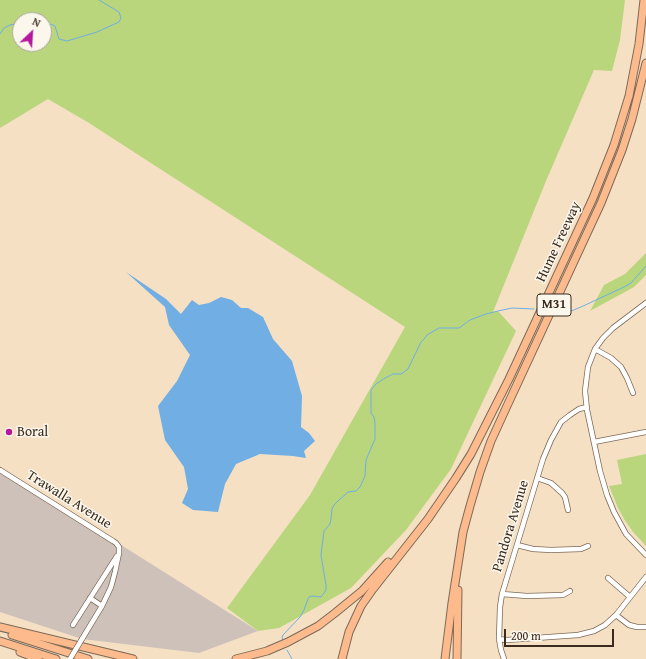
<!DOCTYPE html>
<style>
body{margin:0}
#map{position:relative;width:646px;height:659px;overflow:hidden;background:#f5e0c4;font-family:"Gentium Book Plus",serif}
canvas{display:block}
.north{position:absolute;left:12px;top:12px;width:40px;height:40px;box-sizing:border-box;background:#fbf7ec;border:1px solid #aea59a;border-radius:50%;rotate:25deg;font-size:11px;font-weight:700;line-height:16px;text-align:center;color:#3b2a1e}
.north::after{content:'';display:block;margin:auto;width:14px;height:18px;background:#b5179e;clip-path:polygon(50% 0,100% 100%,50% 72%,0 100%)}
.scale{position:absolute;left:504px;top:629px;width:110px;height:18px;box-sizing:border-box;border:2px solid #3b2a1e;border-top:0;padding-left:5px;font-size:12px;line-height:14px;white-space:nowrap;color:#3b2a1e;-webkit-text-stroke:3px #fbf7ec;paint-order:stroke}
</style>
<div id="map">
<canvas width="646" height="659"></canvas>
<div class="north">N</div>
<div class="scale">200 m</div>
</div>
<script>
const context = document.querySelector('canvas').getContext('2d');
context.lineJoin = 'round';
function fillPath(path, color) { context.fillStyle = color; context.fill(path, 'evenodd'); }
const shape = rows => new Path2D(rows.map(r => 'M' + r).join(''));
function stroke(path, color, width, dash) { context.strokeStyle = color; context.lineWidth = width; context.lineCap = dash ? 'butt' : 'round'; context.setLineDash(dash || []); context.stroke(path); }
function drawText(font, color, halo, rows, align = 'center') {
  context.font = font + ' "Gentium Book Plus",serif'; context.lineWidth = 3; context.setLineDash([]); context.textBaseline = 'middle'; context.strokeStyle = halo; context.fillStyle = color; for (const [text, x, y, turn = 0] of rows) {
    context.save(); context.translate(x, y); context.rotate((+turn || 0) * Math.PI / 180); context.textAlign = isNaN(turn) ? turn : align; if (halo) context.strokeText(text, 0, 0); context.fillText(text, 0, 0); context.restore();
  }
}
const industrial = shape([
 [0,469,258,631,199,653,82,639,0,612]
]);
const green = shape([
 [0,0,625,0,620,40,612,71,594,70,546,181,493,312,498,311,516,331,451,469,406,530,351,588,279,628,258,631,227,608,310,495,405,327,89,123,48,99,0,128],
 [20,20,44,20,44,44,20,44],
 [646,253,646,275,634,287,590,311,604,285,625,274],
 [646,454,646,546,633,532,624,519,618,508,609,486,622,484,617,460]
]);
const water = shape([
 [126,272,166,299,181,314,192,300,199,305,209,303,221,297,232,300,241,308,248,308,263,317,273,339,292,361,302,396,301,427,309,433,315,441,304,451,306,458,293,456,260,454,236,464,225,484,218,512,193,510,182,503,188,489,184,467,165,440,158,406,177,381,190,355,169,325,165,307]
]);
const stream = shape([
 [44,28,51,24,55,26,59,39,67,41,97,32,119,22,121,18,119,12,99,0],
 [0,34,4,28,10,25,20,23],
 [564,311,571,311,581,307,624,287,631,283,646,266],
 [283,641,282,637,283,635,300,617,304,610,308,599,309,597,312,596,321,597,324,593,326,590,326,585,321,555,324,531,330,524,331,519,332,509,334,505,338,501,348,492,356,491,360,487,365,476,366,460,375,439,375,423,374,417,371,413,371,390,376,384,385,378,393,374,401,374,408,369,421,342,424,339,427,335,439,328,459,328,470,320,486,314,498,311,512,308,534,309],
 [287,650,292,659]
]);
const minor = shape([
 [646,303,613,328,603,338,595,349,588,367,585,391,587,410,600,471,607,495,614,512,626,534,646,555],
 [595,349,611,358,621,367,627,378,633,393],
 [594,442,646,432],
 [0,470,113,541,116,543,119,547,119,553,115,572,111,587,102,606,82,639],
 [537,478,551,483,562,493,565,497,568,510],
 [517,545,533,549,551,550,581,549,588,546],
 [608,578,630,597],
 [502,594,527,596,563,595,570,591],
 [90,598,102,606],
 [616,615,629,625,637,627,646,627],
 [73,625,117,556],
 [499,639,507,640,578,635,594,631,605,625,616,615,646,577],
 [504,659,501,650,499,639,500,607,502,594,543,459,551,440,561,422,570,415,579,409,587,407]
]);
const highway = shape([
 [0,627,133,659],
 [12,635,88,659],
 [0,641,56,659],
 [20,652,38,659],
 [236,659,267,651,288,642,318,626,335,613,362,591,388,562],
 [342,659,349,632,361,606,373,589,428,519,456,478,471,454,509,379,593,198,614,145,629,96,639,44,644,0],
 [445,659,452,603,463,532,470,506,480,472,491,441,507,406,601,203,622,150,632,119,646,63],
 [457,659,458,590]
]);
const minorBridge = shape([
 [70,659,82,639]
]);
const markers = [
 [9,432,4,"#b5179e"]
];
const shields = [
 [554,305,34]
];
const shieldNames = [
 ["M31",554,305]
];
const streetNames = [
 ["Hume Freeway",559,242,-65],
 ["Trawalla Avenue",69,500,32],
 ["Pandora Avenue",511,526,-73]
];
const poiNames = [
 ["Boral",17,432]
];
fillPath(industrial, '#cec1ba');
fillPath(green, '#b9d67d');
fillPath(water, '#70aee3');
stroke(stream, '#70aee3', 1);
stroke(minor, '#7c6a58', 6);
stroke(highway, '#7c6a58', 9);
stroke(minor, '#fff', 4.5);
stroke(highway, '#fcba8d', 7);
stroke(minorBridge, '#7c6a58', 6, []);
stroke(minorBridge, '#fff', 4.5);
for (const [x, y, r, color] of markers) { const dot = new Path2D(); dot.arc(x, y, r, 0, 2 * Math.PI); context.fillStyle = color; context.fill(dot); stroke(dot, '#fbf7ec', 1.5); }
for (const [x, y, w] of shields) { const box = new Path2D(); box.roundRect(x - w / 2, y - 11, w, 22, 3); context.fillStyle = '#fbf7ec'; context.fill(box); stroke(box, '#3b2a1e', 1); }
drawText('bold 13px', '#3b2a1e', null, shieldNames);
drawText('14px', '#3b2a1e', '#fbf7ec', streetNames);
drawText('14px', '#3b2a1e', '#fbf7ec', poiNames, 'left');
</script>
